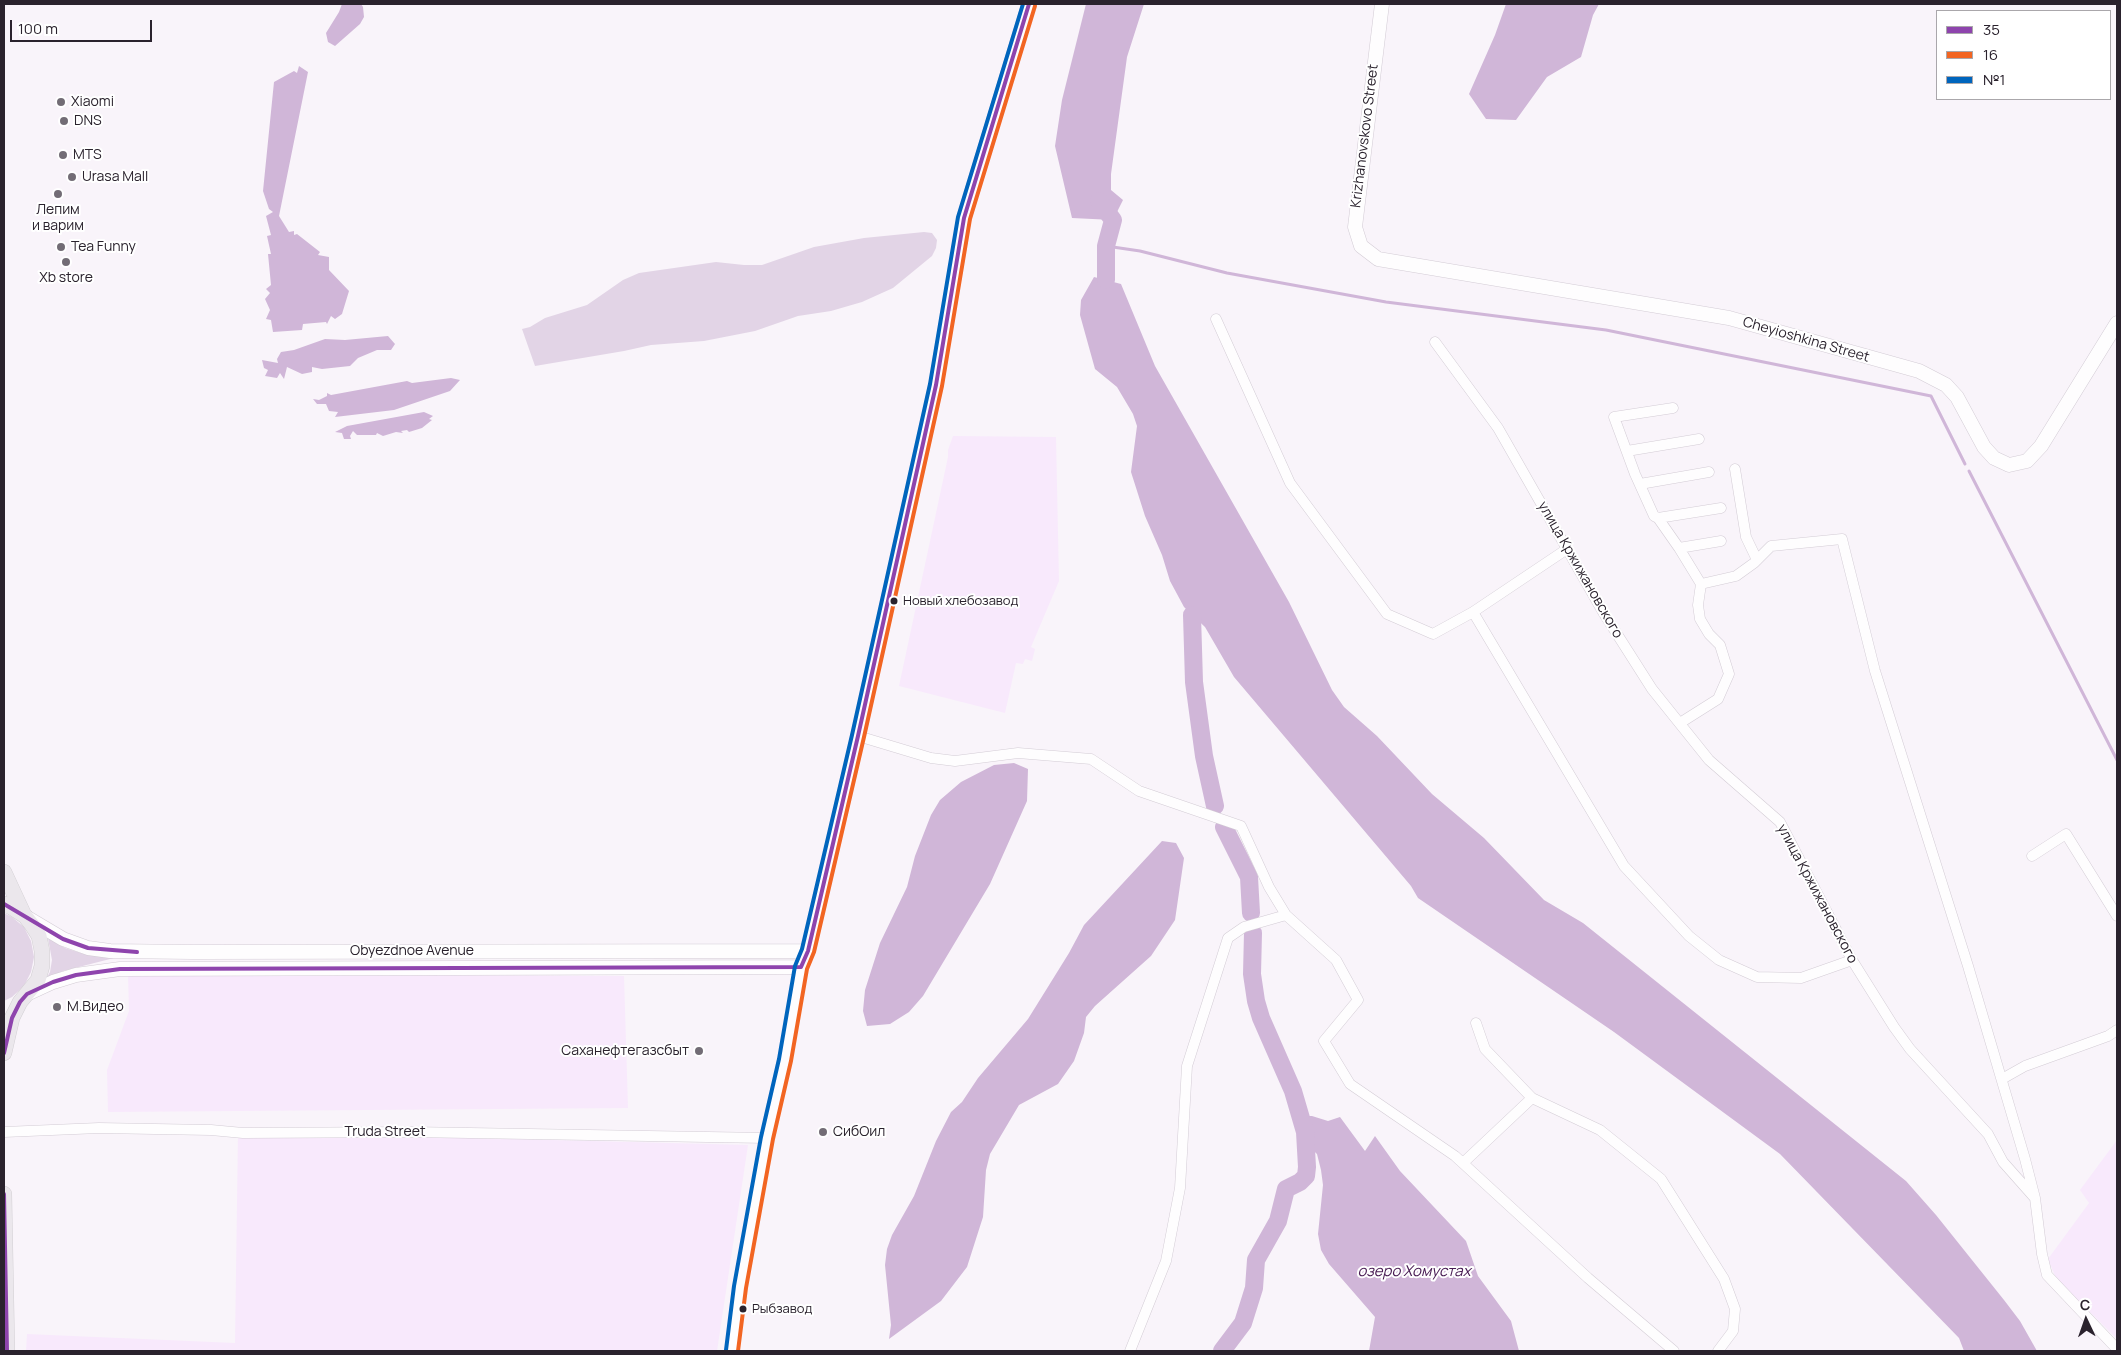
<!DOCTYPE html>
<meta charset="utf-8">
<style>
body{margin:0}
#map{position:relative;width:2121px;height:1355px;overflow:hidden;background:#f9f4fa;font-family:Manrope,sans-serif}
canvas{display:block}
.frame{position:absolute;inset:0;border:5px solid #2a222d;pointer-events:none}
.legend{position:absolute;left:1936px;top:10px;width:175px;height:90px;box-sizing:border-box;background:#fff;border:1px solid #aaa7ab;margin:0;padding:6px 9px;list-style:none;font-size:15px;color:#2a222d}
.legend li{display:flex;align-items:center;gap:10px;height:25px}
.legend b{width:25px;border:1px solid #aaa7ab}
.north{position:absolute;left:2061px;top:1295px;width:50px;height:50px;-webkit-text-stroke:4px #fff;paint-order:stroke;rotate:357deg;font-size:14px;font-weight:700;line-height:20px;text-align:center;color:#2a222d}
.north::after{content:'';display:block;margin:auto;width:18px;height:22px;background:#2a222d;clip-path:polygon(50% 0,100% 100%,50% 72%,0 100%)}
.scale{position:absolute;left:10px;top:20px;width:142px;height:22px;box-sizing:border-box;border:2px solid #2a222d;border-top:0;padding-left:6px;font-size:15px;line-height:18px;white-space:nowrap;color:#2a222d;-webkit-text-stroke:4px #fff;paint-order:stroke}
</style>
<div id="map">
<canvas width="2121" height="1355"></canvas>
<div class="frame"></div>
<ul class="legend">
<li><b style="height:6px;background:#8e44ad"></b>35</li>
<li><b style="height:6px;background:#f26522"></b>16</li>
<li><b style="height:6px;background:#0065bd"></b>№1</li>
</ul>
<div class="north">С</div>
<div class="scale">100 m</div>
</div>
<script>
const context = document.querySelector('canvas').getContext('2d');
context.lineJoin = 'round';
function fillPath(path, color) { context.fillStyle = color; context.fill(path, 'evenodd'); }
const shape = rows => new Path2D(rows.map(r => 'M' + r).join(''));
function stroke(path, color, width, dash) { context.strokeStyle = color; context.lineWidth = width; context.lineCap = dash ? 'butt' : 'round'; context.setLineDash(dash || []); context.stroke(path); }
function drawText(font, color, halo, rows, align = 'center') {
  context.font = font + ' Manrope,sans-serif'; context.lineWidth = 4; context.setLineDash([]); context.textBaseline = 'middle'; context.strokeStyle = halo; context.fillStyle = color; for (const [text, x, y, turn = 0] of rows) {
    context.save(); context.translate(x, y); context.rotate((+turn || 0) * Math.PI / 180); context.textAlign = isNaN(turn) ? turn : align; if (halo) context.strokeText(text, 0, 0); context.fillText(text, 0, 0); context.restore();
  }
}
const built = shape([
 [953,436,1056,437,1059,581,1031,647,1035,649,1032,661,1025,659,1023,664,1016,663,1005,713,899,686,948,457,948,450],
 [128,974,624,976,628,1108,108,1112,107,1070,129,1011],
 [238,1132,748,1145,717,1351,26,1351,27,1334,235,1343],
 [2117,1140,2117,1339,2056,1278,2048,1259,2089,1203,2080,1190]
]);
const green = shape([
 [924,232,932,233,937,240,936,248,932,256,893,288,862,302,831,311,798,316,755,331,704,341,651,345,624,351,535,366,522,329,530,327,545,318,587,305,623,280,639,273,716,262,744,265,762,265,814,247,864,238],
 [4,913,12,917,24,927,31,941,34,957,31,972,24,986,12,997,4,1001],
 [48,938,65,948,84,954,114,958,63,971,46,979,50,972,52,960]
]);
const water = shape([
 [342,4,361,4,363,7,364,17,360,24,335,46,328,42,326,33,339,12],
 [1086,4,1144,4,1127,57,1111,174,1111,190,1123,200,1113,220,1072,218,1055,146,1062,100],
 [1506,4,1599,4,1593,15,1581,57,1547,77,1516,120,1486,119,1469,94,1495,35],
 [299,66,308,72,279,216,289,232,294,231,294,235,297,234,320,252,318,255,329,257,329,270,349,291,342,314,335,319,331,316,327,324,326,322,303,324,302,330,273,332,271,320,266,319,270,310,265,299,270,293,266,289,271,285,268,254,271,254,267,236,271,235,266,216,273,212,269,209,263,191,274,82,294,71,297,73],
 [1094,277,1121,284,1155,366,1289,602,1332,690,1344,707,1377,736,1432,794,1484,838,1544,900,1583,923,1906,1181,1936,1215,2004,1300,2020,1321,2037,1351,1964,1351,1959,1338,1780,1154,1614,1032,1418,898,1411,886,1234,677,1205,627,1184,607,1170,581,1162,555,1145,516,1131,472,1137,426,1133,414,1117,387,1095,369,1080,315,1081,300],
 [388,336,395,344,391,350,377,350,358,358,350,366,322,369,312,367,312,372,302,374,287,367,284,379,280,373,277,378,265,376,268,370,264,368,262,360,278,363,277,359,281,352,294,350,325,339,345,340],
 [451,378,460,380,450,391,394,410,335,417,338,412,329,411,326,404,317,404,313,399,319,400,327,396,327,393,331,395,407,381,412,383],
 [424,412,433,416,429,419,432,420,422,428,409,432,407,430,401,431,403,433,396,432,383,436,377,433,376,435,357,435,353,431,350,436,351,439,344,439,342,433,335,432,347,426],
 [1014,763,1028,769,1027,801,990,884,923,996,909,1012,890,1024,867,1026,863,1011,865,990,880,943,907,887,915,856,931,815,940,800,961,782,994,765],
 [1162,841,1176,843,1184,858,1175,920,1151,956,1095,1006,1086,1017,1084,1033,1074,1061,1058,1084,1019,1105,990,1154,986,1170,983,1217,967,1267,941,1301,889,1339,891,1325,885,1265,887,1249,892,1235,914,1196,936,1141,951,1112,962,1102,978,1078,1028,1019,1069,953,1084,925],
 [1300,1116,1312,1116,1328,1121,1340,1117,1365,1151,1375,1136,1400,1171,1466,1241,1478,1276,1511,1321,1519,1351,1369,1351,1375,1317,1329,1264,1321,1250,1318,1234,1323,1185,1321,1170,1317,1154,1305,1143,1298,1132]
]);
const stream = shape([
 [1106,246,1140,251,1227,273,1386,302,1606,330,1931,396,1965,464],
 [1969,471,2117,760]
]);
const river = shape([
 [1099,201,1113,220,1106,246,1106,280],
 [1192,615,1194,682,1204,756,1215,806],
 [1224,827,1249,877,1251,913],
 [1222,1351,1243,1323,1254,1288,1256,1260,1278,1221,1286,1189,1300,1182,1306,1176,1307,1167,1305,1132,1293,1091,1261,1018,1256,1001,1252,974,1253,933]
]);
const street = shape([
 [1216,319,1290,483,1387,614,1433,634,1473,612],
 [1435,342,1498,428,1603,612,1652,689,1709,760,1780,822,1852,960,1894,1027,1910,1049,1988,1134,2003,1162,2034,1197],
 [1673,408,1614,417,1635,474,1654,516,1658,518,1679,548,1701,584],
 [1627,451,1699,439],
 [1735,469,1746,537,1757,560],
 [1640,484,1709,472],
 [1658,518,1721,508],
 [1679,548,1721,541],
 [1567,549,1473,612,1624,866,1689,936,1719,960,1757,977,1801,978,1852,960],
 [1680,723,1718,699,1729,674,1720,645,1709,634,1700,619,1698,605,1701,584,1736,576,1754,563,1771,546,1842,539,1875,671,1968,966,2025,1159,2035,1198,2042,1254,2047,1275,2117,1349],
 [858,736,931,758,955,761,1018,753,1091,759,1139,791,1241,826,1269,887,1286,915,1336,960,1358,1000,1324,1041,1350,1084,1455,1156,1588,1278,1674,1351],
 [2032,856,2066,834,2117,916],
 [1476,1023,1485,1049,1532,1098,1600,1130,1661,1179,1724,1279,1735,1309,1733,1331,1718,1351],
 [2002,1079,2025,1066,2108,1036,2117,1030],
 [4,1132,99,1128,211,1130,243,1133,410,1132,767,1138],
 [1463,1163,1532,1098],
 [732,1351,740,1287,767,1138,785,1060,801,967],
 [1130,1351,1166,1261,1180,1188,1187,1066,1228,938,1244,927,1286,915]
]);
const secondary = shape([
 [1382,4,1355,227,1361,246,1378,259,1729,318,1919,371,1946,385,1957,397,1984,447,1994,458,2009,465,2027,461,2041,446,2117,323],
 [26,917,63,939,88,948,110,951,193,952,808,951],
 [27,994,53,982,76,975,120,969,801,967,808,951,858,736,936,385,964,218,1029,4]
]);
const primary = shape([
 [4,872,24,915],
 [4,904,11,907,25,916,32,925,39,936,42,951,42,966,38,980,20,1002,12,1018,4,1053],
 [4,1194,7,1351]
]);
const bus1 = shape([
 [4,904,63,939,88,948,137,952],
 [4,1053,12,1018,20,1002,27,994,53,982,76,975,120,969,801,967,808,951,858,736,936,385,964,218,1029,4],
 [4,1194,7,1351]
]);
const bus2 = shape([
 [738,1351,746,1288,773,1139,791,1061,807,969,814,952,864,737,942,386,970,219,1035,6]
]);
const bus3 = shape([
 [726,1350,734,1286,761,1137,779,1059,795,966,802,949,852,735,930,384,958,217,1023,4]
]);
const markers = [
 [61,102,5,"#726c75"],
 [64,121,5,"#726c75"],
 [63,155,5,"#726c75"],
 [72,177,5,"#726c75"],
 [58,194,5,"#726c75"],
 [61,247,5,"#726c75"],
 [66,262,5,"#726c75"],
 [894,601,4.5,"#2a222d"],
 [57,1007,5,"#726c75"],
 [699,1051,5,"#726c75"],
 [823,1132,5,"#726c75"],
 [743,1309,4.5,"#2a222d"]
];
const busNames = [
 ["Новый хлебозавод",903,601],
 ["Рыбзавод",752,1309]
];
const poiNames = [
 ["Xiaomi",71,102],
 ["DNS",74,121],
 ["MTS",73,155],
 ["Urasa Mall",82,177],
 ["Лепим",58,210,"center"],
 ["и варим",58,226,"center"],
 ["Tea Funny",71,247],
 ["Xb store",66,278,"center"],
 ["М.Видео",67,1007],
 ["Саханефтегазсбыт",689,1051,"right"],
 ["СибОил",833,1132]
];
const streetNames = [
 ["Krizhanovskovo Street",1365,136,-83],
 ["Cheyioshkina Street",1806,340,16],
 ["улица Кржижановского",1580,570,60],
 ["улица Кржижановского",1817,894,62],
 ["Obyezdnoe Avenue",412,951],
 ["Truda Street",385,1132]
];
const waterNames = [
 ["озеро Хомустах",1414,1272]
];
fillPath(built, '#f8e9fc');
fillPath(green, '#e2d4e6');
fillPath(water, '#d0b6d8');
stroke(stream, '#d0b6d8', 3);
stroke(river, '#d0b6d8', 18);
stroke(street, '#d3ccd5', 11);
stroke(secondary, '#d3ccd5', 15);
stroke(primary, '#d2cfd3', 16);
stroke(street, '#fefdfe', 10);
stroke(secondary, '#fefdfe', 14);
stroke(primary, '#ebe7ec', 15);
stroke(bus1, '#8e44ad', 4);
stroke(bus2, '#f26522', 4);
stroke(bus3, '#0065bd', 4);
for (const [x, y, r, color] of markers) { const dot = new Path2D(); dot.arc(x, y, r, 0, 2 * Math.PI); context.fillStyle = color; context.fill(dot); stroke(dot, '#fff', 2); }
drawText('13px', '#2a222d', '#fff', busNames, 'left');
drawText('14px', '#2a222d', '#fff', poiNames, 'left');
drawText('14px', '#2a222d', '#fff', streetNames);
drawText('italic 15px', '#471a52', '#fff', waterNames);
</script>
